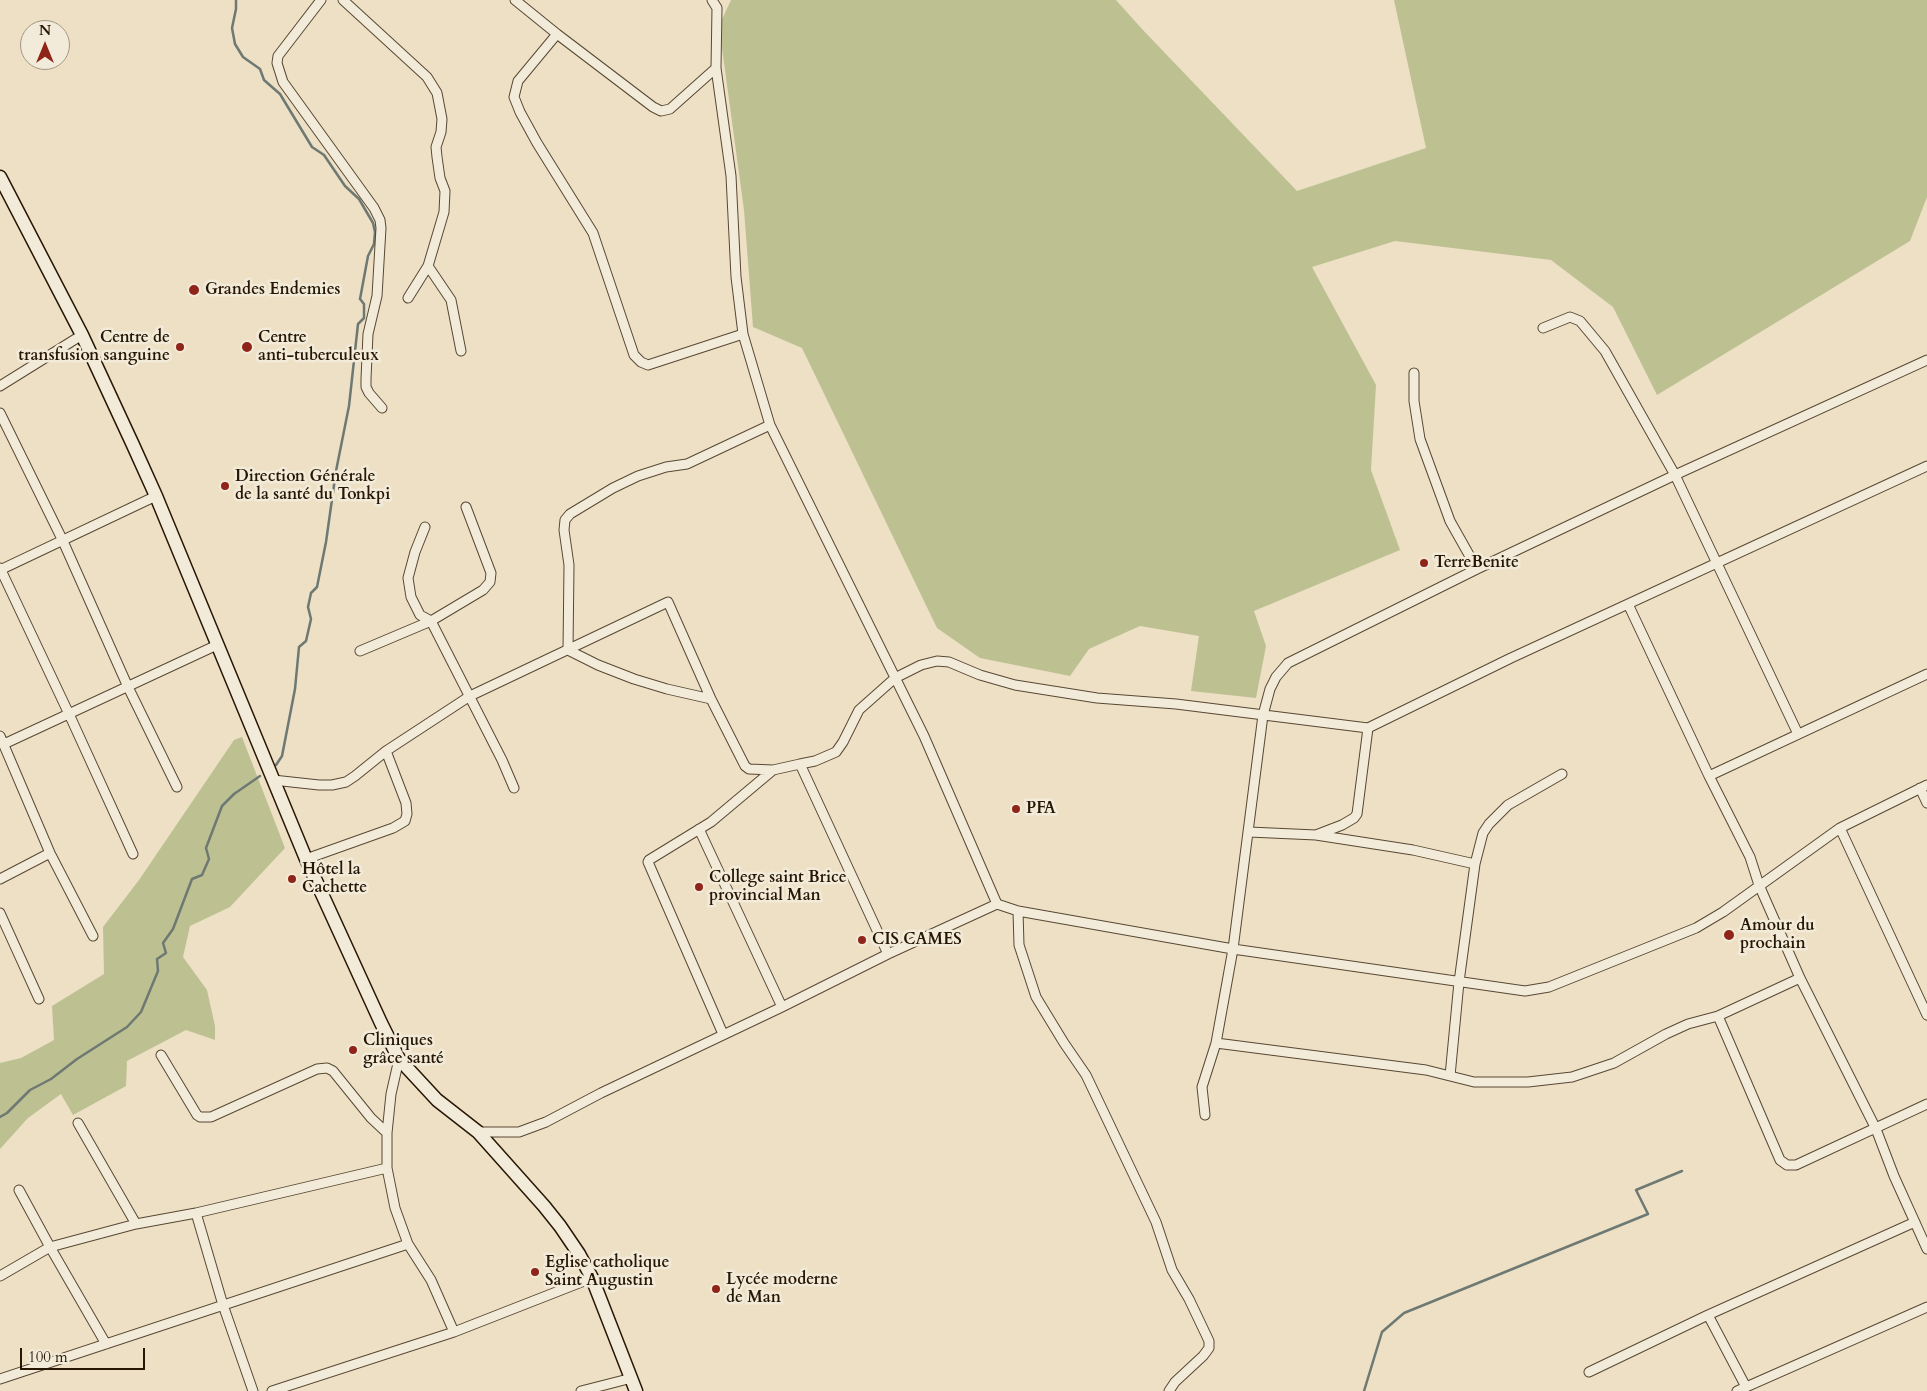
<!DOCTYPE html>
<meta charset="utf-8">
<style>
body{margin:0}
#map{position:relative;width:1927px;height:1391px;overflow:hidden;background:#ede0c5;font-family:Cardo,serif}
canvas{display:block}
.north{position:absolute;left:20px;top:20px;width:50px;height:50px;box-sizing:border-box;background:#f3ebd9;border:1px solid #a19683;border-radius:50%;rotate:0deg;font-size:14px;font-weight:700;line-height:20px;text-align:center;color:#261602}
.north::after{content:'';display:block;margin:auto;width:18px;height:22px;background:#8f2418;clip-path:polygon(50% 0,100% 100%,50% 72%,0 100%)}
.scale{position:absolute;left:20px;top:1348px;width:125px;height:22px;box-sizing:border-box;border:2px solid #261602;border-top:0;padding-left:6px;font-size:15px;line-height:18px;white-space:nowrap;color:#261602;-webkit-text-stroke:4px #f3ebd9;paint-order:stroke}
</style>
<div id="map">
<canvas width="1927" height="1391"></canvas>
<div class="north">N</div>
<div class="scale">100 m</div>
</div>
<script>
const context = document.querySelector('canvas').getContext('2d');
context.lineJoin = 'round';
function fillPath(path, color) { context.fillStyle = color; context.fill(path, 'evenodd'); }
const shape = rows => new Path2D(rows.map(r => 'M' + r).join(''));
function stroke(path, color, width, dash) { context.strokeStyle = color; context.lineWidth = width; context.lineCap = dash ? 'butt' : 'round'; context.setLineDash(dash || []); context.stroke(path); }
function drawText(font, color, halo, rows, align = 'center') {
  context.font = font + ' Cardo,serif'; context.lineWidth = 5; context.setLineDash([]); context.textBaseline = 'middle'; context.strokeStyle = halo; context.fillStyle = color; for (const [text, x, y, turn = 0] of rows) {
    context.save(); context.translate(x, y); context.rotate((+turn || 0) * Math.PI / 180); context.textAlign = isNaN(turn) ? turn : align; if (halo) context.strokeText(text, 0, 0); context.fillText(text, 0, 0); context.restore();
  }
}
const green = shape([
 [731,0,1116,0,1142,29,1297,191,1426,148,1394,0,1927,0,1927,197,1910,241,1657,395,1613,307,1551,260,1395,241,1312,267,1376,385,1371,470,1400,550,1254,611,1266,646,1256,698,1191,691,1199,636,1140,626,1089,649,1070,676,980,658,937,628,802,348,753,327,744,210,719,26],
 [242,737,285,848,230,907,190,926,183,957,207,990,215,1026,215,1040,186,1030,127,1061,126,1086,73,1115,61,1094,28,1118,0,1149,0,1063,21,1058,54,1040,52,1006,104,974,103,927,139,880,234,740]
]);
const stream = shape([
 [236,0,236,9,232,28,235,44,243,57,260,69,264,80,280,94,312,147,324,155,345,186,359,199,373,223,375,232,374,244,368,256,360,299,364,304,364,318,358,324,349,406,336,471,326,542,317,587,311,593,308,607,311,619,306,641,299,647,295,689,282,756,276,765],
 [0,1117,7,1113,30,1090,51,1079,77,1059,127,1027,141,1012,158,971,157,959,166,953,163,943,173,929,192,879,202,875,209,859,206,848,222,806,234,794,260,776],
 [1364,1391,1382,1332,1404,1313,1648,1214,1636,1190,1682,1171]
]);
const street = shape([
 [321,0,278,56,277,63,283,82,374,208,380,220,381,228,377,296,368,334,366,379,366,387,369,393,382,408],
 [343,0,427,77,437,93,442,119,441,132,436,147,437,157,440,178,445,191,444,212,428,266,408,298],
 [515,0,557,34,653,107,661,111,670,109,716,68],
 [712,0,717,8,716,68,731,176,736,277,743,334,770,425,924,736,997,904],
 [557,34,518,81,514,97,520,112,537,143,593,233,634,355,641,362,648,365,743,334],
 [428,266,451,300,461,351],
 [1543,328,1570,317,1580,321,1605,351,1675,475,1798,734],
 [1414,373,1414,401,1420,439,1450,521,1477,569],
 [0,386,82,335],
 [0,413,62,539,128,687,177,787],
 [425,527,415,552,408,578,411,597,420,615,431,621,502,760,514,788],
 [0,568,69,714,133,854],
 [0,570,156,496],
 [1628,604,1709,776,1750,857,1759,885,1800,978,1876,1129,1894,1176,1927,1249],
 [360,651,431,621,483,590,490,582,491,573,466,507],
 [711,699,667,689,634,679,598,665,568,650,569,565,564,530,565,520,570,514,613,488,638,476,666,467,687,464,770,425],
 [0,736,50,853,93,936],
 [4,744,217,645],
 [800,764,815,761,836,752,843,742,859,710,895,678,921,665,937,661,949,662,980,675,1015,685,1097,698,1176,704,1368,728,1511,658,1927,466],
 [1709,776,1927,674],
 [273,780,319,785,332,785,346,782,355,776,386,751,470,696,668,602,711,699,745,766,749,769,773,770,800,764,888,954],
 [1920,788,1927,803],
 [1840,828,1927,1015],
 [699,829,782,1007],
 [1249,832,1316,835,1413,850,1475,864],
 [1316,835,1342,825,1354,818,1357,814,1368,728],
 [306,859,393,828,405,821,407,814,406,803,386,751],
 [0,879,50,853],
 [1018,911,1019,945,1036,997,1064,1043,1086,1075,1156,1222,1172,1270,1189,1299,1209,1341,1209,1348,1203,1356,1175,1382,1169,1391],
 [0,913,39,999],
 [1718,1016,1780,1160,1787,1165,1796,1165,1927,1104],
 [723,1034,648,862,649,860,711,822,773,770],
 [1216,1043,1426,1070,1450,1076,1459,982,1475,864,1483,833,1489,824,1508,805,1562,774],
 [161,1055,197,1115,200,1117,211,1117,317,1069,327,1068,333,1071,371,1118,387,1133],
 [399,1059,391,1094,387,1133,387,1168,395,1208,408,1244,431,1280,454,1332],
 [1450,1076,1474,1082,1528,1082,1572,1077,1614,1063,1666,1034,1688,1024,1718,1016,1800,978],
 [1205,1115,1202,1087,1216,1043,1233,949,1263,715,1270,689,1276,677,1288,663,1477,569,1675,475,1927,360],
 [78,1123,136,1224],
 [478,1132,519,1132,546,1122,601,1093,782,1007,888,954,997,904,1018,911,1233,949,1525,991,1549,987,1696,928,1723,912,1840,828,1927,785],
 [19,1190,50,1247,106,1344],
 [196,1213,223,1305,253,1391],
 [0,1276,50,1247,136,1224,196,1213,387,1168],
 [1708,1315,1746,1387],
 [1589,1372,1708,1315,1915,1222],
 [0,1379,408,1244],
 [272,1391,454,1332,592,1278],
 [581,1391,632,1378],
 [1737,1391,1927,1307]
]);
const secondary = shape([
 [0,177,82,335,133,445,156,496,306,859,381,1023,399,1059,437,1100,478,1132,544,1206,560,1226,579,1254,592,1278,636,1391]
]);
const markers = [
 [194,290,6,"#8f2418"],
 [180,347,5,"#8f2418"],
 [247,347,6,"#8f2418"],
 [225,486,5,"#8f2418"],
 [1424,563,5,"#8f2418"],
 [1016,809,5,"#8f2418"],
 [292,879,5,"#8f2418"],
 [699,887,5,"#8f2418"],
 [1729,935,6,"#8f2418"],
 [862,940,5,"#8f2418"],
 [353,1050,5,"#8f2418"],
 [535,1272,5,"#8f2418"],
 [716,1289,5,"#8f2418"]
];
const poiNames = [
 ["Grandes Endemies",205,290],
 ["Centre de",170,338,"right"],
 ["transfusion sanguine",170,356,"right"],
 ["Centre",258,338],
 ["anti-tuberculeux",258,356],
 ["Direction Générale",235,477],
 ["de la santé du Tonkpi",235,495],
 ["TerreBenite",1434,563],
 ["PFA",1026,809],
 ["Hôtel la",302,870],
 ["Cachette",302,888],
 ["College saint Brice",709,878],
 ["provincial Man",709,896],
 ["Amour du",1740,926],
 ["prochain",1740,944],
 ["CIS CAMES",872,940],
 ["Cliniques",363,1041],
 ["grâce santé",363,1059],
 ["Eglise catholique",545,1263],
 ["Saint Augustin",545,1281],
 ["Lycée moderne",726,1280],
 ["de Man",726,1298]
];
fillPath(green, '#bdc192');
stroke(stream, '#6d7972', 2.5);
stroke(street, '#584833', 11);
stroke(secondary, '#261602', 15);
stroke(street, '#f3ebd9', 9);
stroke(secondary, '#f3ebd9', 12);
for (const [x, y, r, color] of markers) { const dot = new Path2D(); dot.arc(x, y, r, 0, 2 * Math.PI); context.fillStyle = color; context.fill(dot); stroke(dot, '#f3ebd9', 2); }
drawText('bold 16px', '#261602', '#f3ebd9', poiNames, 'left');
</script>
